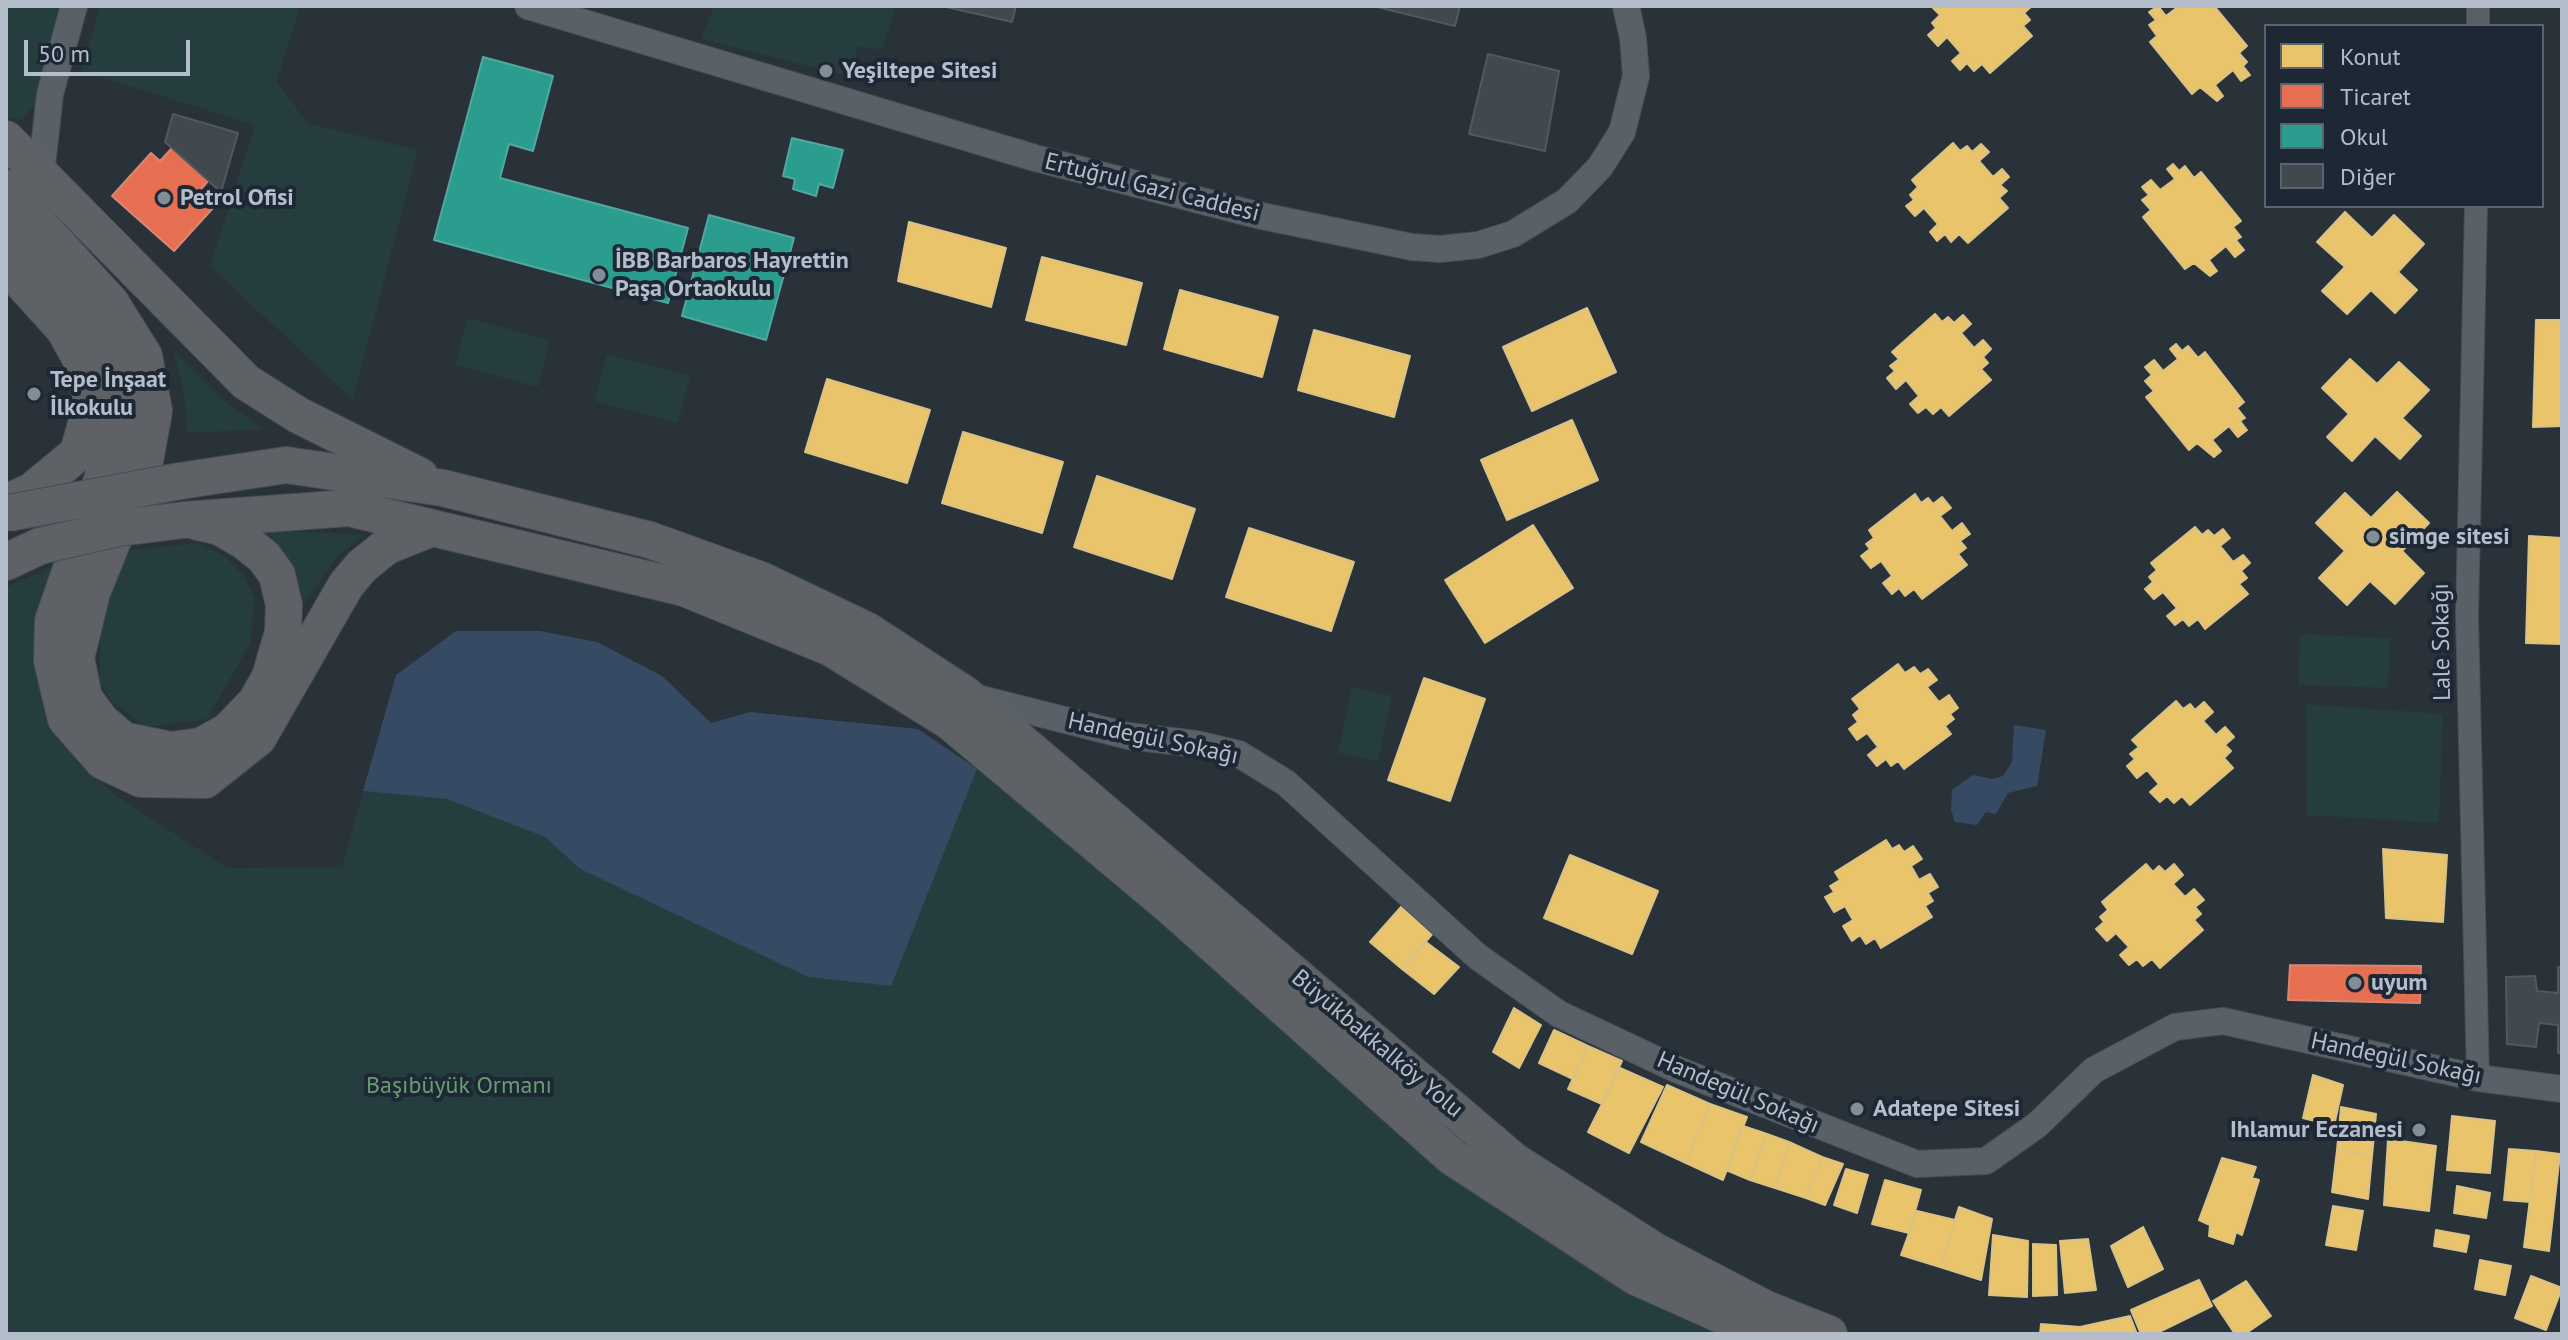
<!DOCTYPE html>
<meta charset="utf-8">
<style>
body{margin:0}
#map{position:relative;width:2568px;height:1340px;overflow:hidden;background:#293139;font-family:"PT Sans",sans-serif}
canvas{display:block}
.frame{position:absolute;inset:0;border:8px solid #b4beca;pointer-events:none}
.legend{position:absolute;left:2264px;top:24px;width:280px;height:184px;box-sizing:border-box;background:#1d2834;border:2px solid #596470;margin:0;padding:10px 14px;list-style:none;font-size:24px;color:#b4beca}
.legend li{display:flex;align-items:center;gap:16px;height:40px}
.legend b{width:40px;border:2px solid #596470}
.scale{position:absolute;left:24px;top:40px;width:166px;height:36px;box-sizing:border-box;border:4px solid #b4beca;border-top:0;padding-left:10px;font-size:24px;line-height:28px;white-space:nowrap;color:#b4beca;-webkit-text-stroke:6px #1d2834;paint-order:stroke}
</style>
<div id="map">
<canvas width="2568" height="1340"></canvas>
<div class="frame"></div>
<ul class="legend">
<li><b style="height:22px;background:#e9c46a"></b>Konut</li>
<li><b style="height:22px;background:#e76f51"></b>Ticaret</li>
<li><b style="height:22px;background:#2a9d8f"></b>Okul</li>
<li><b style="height:22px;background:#41484e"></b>Diğer</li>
</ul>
<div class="scale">50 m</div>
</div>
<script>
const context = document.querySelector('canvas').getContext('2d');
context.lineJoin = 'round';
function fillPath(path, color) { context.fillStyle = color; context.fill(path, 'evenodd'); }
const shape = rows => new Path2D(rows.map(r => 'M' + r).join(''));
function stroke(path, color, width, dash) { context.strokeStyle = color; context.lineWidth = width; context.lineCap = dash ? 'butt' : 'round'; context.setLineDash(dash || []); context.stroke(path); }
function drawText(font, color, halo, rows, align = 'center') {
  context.font = font + ' "PT Sans",sans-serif'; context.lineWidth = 8; context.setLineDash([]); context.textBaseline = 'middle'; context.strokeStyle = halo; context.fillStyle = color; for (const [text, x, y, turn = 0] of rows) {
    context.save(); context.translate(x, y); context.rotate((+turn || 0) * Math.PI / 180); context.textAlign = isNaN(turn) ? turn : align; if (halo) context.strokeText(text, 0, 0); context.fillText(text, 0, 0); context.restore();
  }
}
const green = shape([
 [6,6,62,6,36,104,21,120,6,116],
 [100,6,300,6,277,81,307,123,418,150,353,400,210,266,255,125,81,71],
 [714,6,896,6,882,50,858,46,851,77,701,39],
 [467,318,550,340,538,387,455,365],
 [173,349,226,402,263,429,187,433,184,392],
 [607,354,690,376,678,423,594,401],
 [249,529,365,535,337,556,304,604,298,580,281,550],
 [197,543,225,556,244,576,255,599,250,644,207,719,146,727,113,703,99,683,101,621,125,551],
 [52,567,35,641,47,708,78,762,117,796,227,868,342,867,363,791,447,799,545,837,580,869,808,977,891,985,977,769,996,773,1377,1106,1736,1334,6,1334,6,587],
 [2300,634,2390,638,2388,688,2298,685],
 [1352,687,1392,696,1378,762,1338,753],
 [2306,704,2443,714,2439,823,2307,815]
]);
const water = shape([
 [456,631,540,631,597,642,662,676,711,723,750,712,918,729,977,769,891,986,808,977,580,869,545,837,447,799,363,791,396,675],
 [2014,725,2046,730,2037,786,2008,793,1996,814,1986,812,1977,825,1955,822,1951,810,1952,790,1973,775,1992,779,2003,776,2012,762]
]);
const homes = shape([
 [1936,6,2032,6,2024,13,2030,20,2023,26,2032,36,1990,73,1982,64,1974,71,1967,63,1960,70,1952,61,1961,53,1947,37,1938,46,1928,35,1936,28,1932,23,1940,15,1933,8,1936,6],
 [2158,6,2166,16,2179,6,2214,6,2247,46,2239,53,2247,62,2243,66,2250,75,2241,81,2233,70,2215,85,2223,96,2217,101,2200,87,2192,94,2150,42,2157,36,2149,25,2156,20,2149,12,2158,6],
 [1953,143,1960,151,1967,146,1972,152,1981,144,1989,152,1979,161,1993,177,2002,169,2009,177,2000,185,2007,191,1999,198,2008,208,1968,243,1959,234,1951,242,1945,234,1937,241,1930,232,1938,224,1924,208,1915,216,1906,206,1914,200,1910,195,1918,187,1912,180,1953,143],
 [2173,164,2179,171,2185,166,2194,178,2201,172,2241,221,2233,227,2241,237,2236,240,2244,250,2235,257,2226,246,2209,260,2217,271,2210,276,2194,263,2185,269,2143,217,2151,210,2142,200,2149,195,2142,187,2151,180,2160,190,2175,179,2167,169,2173,164],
 [2345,212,2372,238,2394,215,2424,244,2398,272,2417,290,2395,313,2371,290,2347,314,2322,291,2345,267,2317,242,2345,212],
 [909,222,1006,248,991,307,898,281,909,222],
 [1042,257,1142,283,1126,345,1026,320,1042,257],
 [1180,290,1278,317,1262,377,1164,349,1180,290],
 [1587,308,1616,372,1532,411,1503,347,1587,308],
 [1935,314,1942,322,1948,317,1954,323,1963,315,1971,324,1961,333,1974,348,1983,340,1991,349,1983,357,1988,363,1981,369,1991,380,1949,416,1941,407,1933,414,1926,407,1918,413,1910,404,1919,396,1906,380,1896,389,1887,378,1895,371,1890,366,1899,359,1892,352,1935,314],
 [2536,320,2562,320,2562,426,2533,427,2536,320],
 [1314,330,1410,356,1394,417,1298,390,1314,330],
 [2176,344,2182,351,2188,346,2198,358,2205,352,2244,402,2237,408,2245,418,2240,421,2247,430,2238,437,2229,426,2212,440,2221,451,2214,457,2197,443,2189,450,2146,397,2154,391,2145,381,2152,375,2145,367,2154,360,2163,371,2178,359,2170,349,2176,344],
 [2350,359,2377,384,2399,362,2429,390,2402,418,2421,436,2400,459,2375,436,2352,461,2327,437,2349,414,2322,388,2350,359],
 [827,379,930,410,907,483,805,452,827,379],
 [1572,420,1598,480,1507,520,1481,460,1572,420],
 [963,432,1063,462,1042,533,942,503,963,432],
 [1097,476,1195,509,1172,579,1074,547,1097,476],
 [2397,492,2429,523,2402,551,2424,573,2395,604,2370,581,2347,605,2319,578,2345,551,2316,523,2345,493,2371,518,2397,492],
 [1915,494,1921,503,1928,498,1933,504,1942,497,1951,508,1940,516,1952,531,1962,523,1970,534,1960,541,1966,548,1958,554,1967,565,1922,599,1914,589,1905,596,1899,588,1892,594,1883,583,1892,576,1881,561,1871,568,1861,556,1870,549,1866,544,1874,538,1869,530,1915,494],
 [1533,525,1573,588,1485,643,1445,580,1533,525],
 [2195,527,2202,535,2208,530,2214,536,2223,529,2230,538,2220,546,2233,562,2243,555,2250,563,2241,571,2247,578,2239,584,2248,594,2205,629,2198,619,2189,626,2183,619,2175,625,2167,616,2177,608,2163,592,2154,599,2145,589,2153,582,2149,577,2157,570,2151,563,2195,527],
 [1249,528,1354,562,1331,631,1226,597,1249,528],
 [2529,536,2562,538,2562,644,2526,643,2529,536],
 [1898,664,1905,673,1914,667,1920,674,1928,669,1937,680,1927,687,1939,702,1949,695,1958,708,1950,714,1954,719,1945,726,1951,734,1904,769,1898,761,1891,766,1886,759,1877,766,1868,755,1878,747,1867,733,1857,740,1849,729,1858,722,1853,715,1860,709,1852,699,1898,664],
 [1424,678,1485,699,1450,801,1388,780,1424,678],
 [2176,701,2183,709,2190,704,2195,710,2204,702,2213,712,2203,721,2216,735,2225,727,2234,737,2225,745,2231,751,2224,758,2233,768,2190,805,2182,796,2174,803,2167,796,2160,802,2150,792,2159,784,2147,770,2137,778,2127,766,2135,759,2130,754,2139,747,2132,740,2176,701],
 [1886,840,1892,849,1899,845,1904,852,1913,846,1922,859,1911,866,1919,880,1930,874,1938,887,1928,893,1933,901,1925,906,1932,917,1881,948,1875,938,1866,944,1860,935,1852,941,1843,926,1853,920,1845,906,1834,912,1825,897,1834,892,1830,886,1840,880,1835,872,1886,840],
 [2383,849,2447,855,2443,922,2386,918,2383,849],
 [1570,855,1658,891,1632,954,1544,918,1570,855],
 [2146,864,2153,872,2159,866,2165,872,2174,864,2183,875,2173,884,2185,897,2194,889,2204,900,2195,907,2201,914,2194,920,2203,930,2160,968,2152,959,2143,966,2137,959,2129,965,2120,955,2129,947,2116,933,2107,941,2096,929,2104,922,2100,917,2108,910,2102,902,2146,864],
 [1401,907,1434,932,1402,969,1370,942,1401,907],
 [1426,942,1459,967,1434,994,1402,969,1426,942],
 [1514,1008,1541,1025,1519,1068,1493,1052,1514,1008],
 [1554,1030,1588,1046,1573,1079,1539,1063,1554,1030],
 [1588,1046,1622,1061,1602,1104,1568,1089,1588,1046],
 [1620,1068,1663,1087,1629,1153,1588,1132,1620,1068],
 [2313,1075,2343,1085,2334,1126,2303,1118,2313,1075],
 [1667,1085,1710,1104,1686,1163,1641,1142,1667,1085],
 [1710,1104,1747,1117,1723,1180,1686,1163,1710,1104],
 [2341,1107,2376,1114,2372,1156,2337,1150,2341,1107],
 [2452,1116,2495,1121,2490,1173,2447,1170,2452,1116],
 [1743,1126,1767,1134,1750,1180,1726,1170,1743,1126],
 [1767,1134,1789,1142,1775,1188,1750,1180,1767,1134],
 [2388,1139,2436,1146,2429,1211,2384,1205,2388,1139],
 [1789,1142,1822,1157,1806,1198,1775,1188,1789,1142],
 [2509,1149,2536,1151,2530,1202,2504,1200,2509,1149],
 [2337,1150,2372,1156,2368,1199,2332,1192,2337,1150],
 [2536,1151,2560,1154,2549,1251,2524,1247,2536,1151],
 [1822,1157,1843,1164,1825,1205,1806,1198,1822,1157],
 [2222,1158,2256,1167,2252,1178,2259,1180,2242,1235,2236,1232,2233,1244,2209,1236,2210,1225,2199,1220,2222,1158],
 [1846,1169,1868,1175,1857,1213,1834,1205,1846,1169],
 [1885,1180,1921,1190,1909,1233,1872,1224,1885,1180],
 [2457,1186,2490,1193,2486,1218,2454,1213,2457,1186],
 [2333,1206,2363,1211,2356,1250,2326,1245,2333,1206],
 [1959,1207,1992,1219,1981,1280,1940,1267,1959,1207],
 [1917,1211,1955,1220,1940,1267,1901,1255,1917,1211],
 [2143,1227,2163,1269,2128,1287,2111,1246,2143,1227],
 [2436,1230,2469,1236,2466,1252,2434,1246,2436,1230],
 [1993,1235,2028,1241,2027,1297,1989,1295,1993,1235],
 [2088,1239,2096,1290,2065,1293,2060,1241,2088,1239],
 [2033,1244,2056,1245,2057,1295,2033,1296,2033,1244],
 [2480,1260,2511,1266,2505,1295,2475,1289,2480,1260],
 [2531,1276,2562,1288,2546,1330,2515,1318,2531,1276],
 [2199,1280,2212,1306,2155,1334,2141,1334,2131,1310,2199,1280],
 [2246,1281,2271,1316,2245,1334,2235,1334,2213,1301,2246,1281],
 [2130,1316,2137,1334,2081,1334,2080,1327,2130,1316],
 [2041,1324,2080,1327,2081,1334,2040,1334,2041,1324]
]);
const shops = shape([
 [172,148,208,181,197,194,213,208,174,251,112,196,151,153,160,161,172,148],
 [2290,965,2421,966,2420,1003,2288,1000,2290,965]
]);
const schools = shape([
 [483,57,553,76,533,151,509,144,500,178,688,228,668,303,434,240,483,57],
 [792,138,843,150,833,188,819,184,816,196,793,189,795,179,783,176,792,138],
 [709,215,794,238,766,340,682,316,709,215]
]);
const building = shape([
 [942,6,1016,6,1012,22,942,6],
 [1373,6,1460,6,1455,26,1373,6],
 [1488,54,1559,71,1545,151,1469,134,1488,54],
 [173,114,238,133,221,192,165,142,173,114],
 [2558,967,2562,967,2562,1053,2558,1053,2558,1025,2539,1023,2536,1047,2507,1044,2506,977,2535,976,2537,991,2558,993,2558,967]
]);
const minor = shape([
 [2478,26,2478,6],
 [2476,206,2467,617,2478,1078]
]);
const tertiary = shape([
 [528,6,1035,158,1257,215,1412,247,1440,249,1478,245,1513,234,1567,201,1600,167,1622,132,1636,76,1633,38,1626,6],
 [41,175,50,94,74,6],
 [974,697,1128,736,1197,744,1239,754,1286,783,1478,957,1559,1014,1678,1070,1917,1164,1986,1161,2037,1125,2094,1070,2175,1027,2223,1021,2478,1078,2562,1089]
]);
const trunk = shape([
 [6,139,246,382,298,415,420,476],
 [6,188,111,303,144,356,154,411,145,461,92,592,76,658,84,698,101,721,123,740,171,750,201,746,228,731,256,702,270,677,283,632,284,605,277,575,264,557,244,541,220,527,198,522],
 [6,227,105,341,120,369,120,428,53,621,52,661,66,719,103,761,141,779,205,780,258,738,346,585,362,566,387,546,432,528],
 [6,265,64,329,84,365,91,406,78,453,32,491,6,503],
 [180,481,286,465,443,488,650,540,761,580,868,631,966,695,1514,1161,1655,1251,1766,1309,1829,1334],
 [184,520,349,508,684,588,831,648,949,721,1171,907,1452,1157,1636,1277,1764,1334],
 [6,562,40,546]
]);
const trunkBridge = shape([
 [9,513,180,481],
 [40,546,119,528,184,520]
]);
const markers = [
 [826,71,8,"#838d97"],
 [164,198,8,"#838d97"],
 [599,275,8,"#838d97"],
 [34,394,8,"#838d97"],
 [2373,537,8,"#838d97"],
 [2355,983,8,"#838d97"],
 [1857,1109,8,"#838d97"],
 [2419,1130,8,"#838d97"]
];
const poiNames = [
 ["Yeşiltepe Sitesi",842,71],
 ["Petrol Ofisi",180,198],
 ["İBB Barbaros Hayrettin",615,261],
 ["Paşa Ortaokulu",615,289],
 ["Tepe İnşaat",50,380],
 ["İlkokulu",50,408],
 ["simge sitesi",2389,537],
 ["uyum",2371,983],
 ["Adatepe Sitesi",1873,1109],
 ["Ihlamur Eczanesi",2403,1130,"right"]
];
const streetNames = [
 ["Ertuğrul Gazi Caddesi",1152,188,14],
 ["Lale Sokağı",2442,642,-91],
 ["Handegül Sokağı",1153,739,12],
 ["Büyükbakkalköy Yolu",1377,1044,40],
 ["Handegül Sokağı",2396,1059,12],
 ["Handegül Sokağı",1738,1093,23]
];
const parkNames = [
 ["Başıbüyük Ormanı",459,1086]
];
fillPath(green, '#263d3f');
fillPath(water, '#364b63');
fillPath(homes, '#e9c46a');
stroke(homes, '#d9c287', 2);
fillPath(shops, '#e76f51');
stroke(shops, '#d88775', 2);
fillPath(schools, '#2a9d8f');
stroke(schools, '#53a7a1', 2);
fillPath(building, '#41484e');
stroke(building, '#515861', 2);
stroke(minor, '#484d54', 24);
stroke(tertiary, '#484d54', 28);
stroke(trunk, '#464d55', 38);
stroke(minor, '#5a6067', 22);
stroke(tertiary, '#5a6067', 26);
stroke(trunk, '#5e6267', 36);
stroke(trunkBridge, '#464d55', 38, []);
stroke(trunkBridge, '#5e6267', 36);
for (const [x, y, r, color] of markers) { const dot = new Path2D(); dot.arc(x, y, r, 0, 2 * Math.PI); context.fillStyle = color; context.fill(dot); stroke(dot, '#1d2834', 3); }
drawText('bold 24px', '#b4beca', '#1d2834', poiNames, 'left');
drawText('24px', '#b4beca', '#1d2834', streetNames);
drawText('24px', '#6a9c72', '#1d2834', parkNames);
</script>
